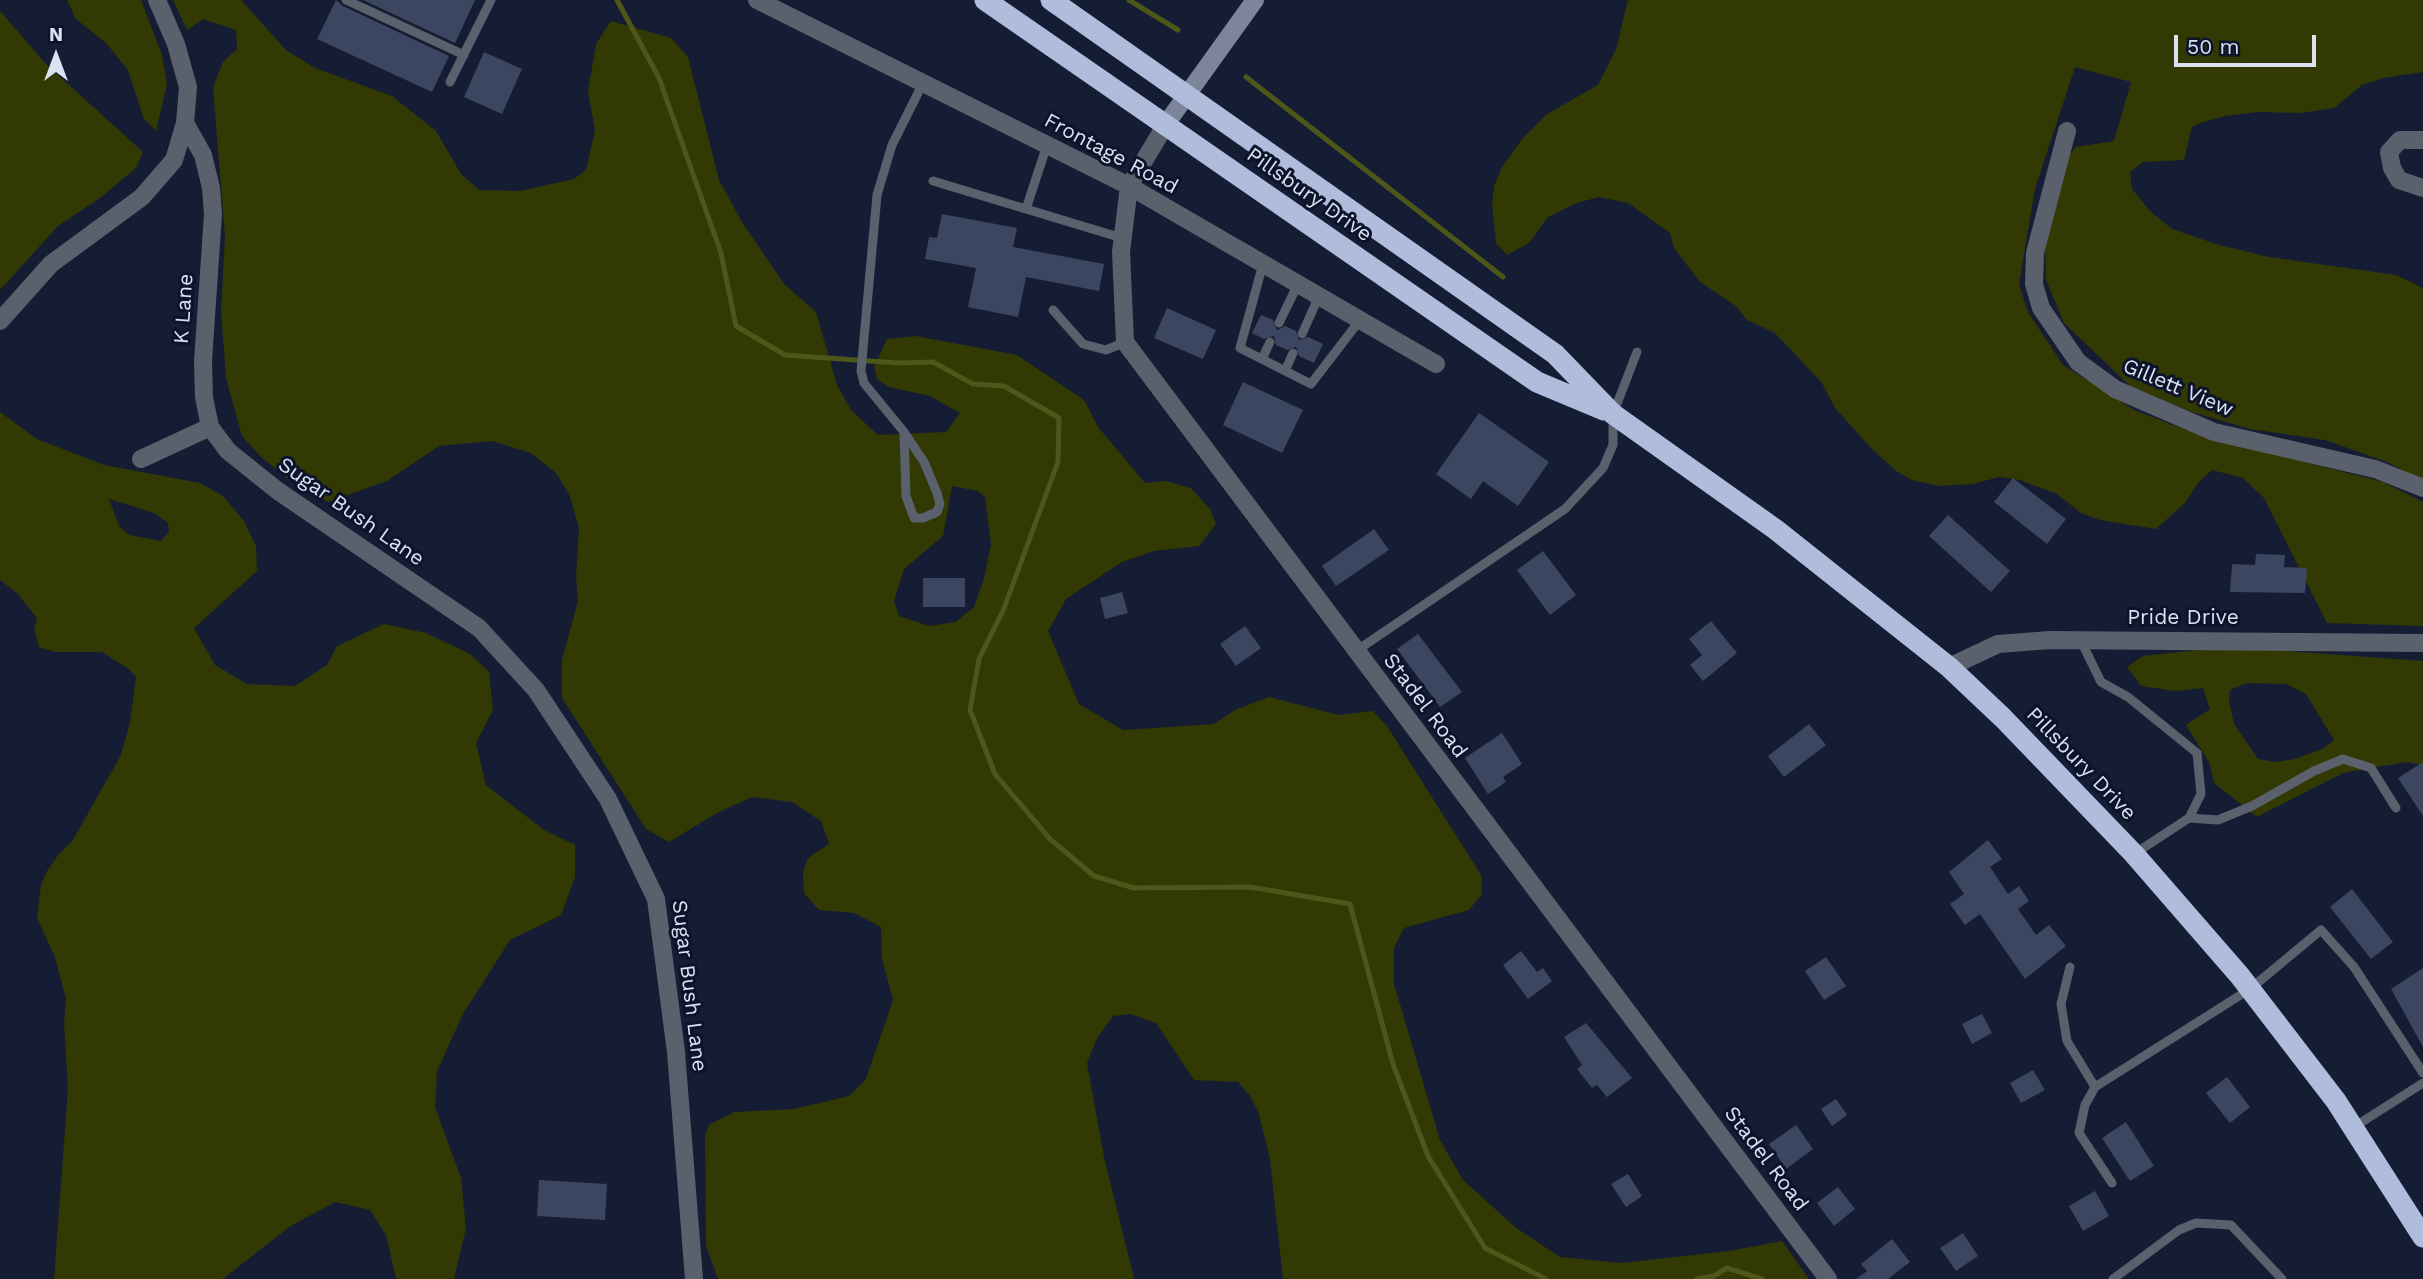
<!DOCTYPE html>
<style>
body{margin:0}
#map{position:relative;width:2423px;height:1279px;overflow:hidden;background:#151d35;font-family:"Work Sans",sans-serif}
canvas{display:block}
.north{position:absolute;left:21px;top:21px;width:70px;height:70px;-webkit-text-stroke:5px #0c142b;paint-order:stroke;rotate:0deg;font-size:19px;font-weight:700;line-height:28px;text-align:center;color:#dae1f1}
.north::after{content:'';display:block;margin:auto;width:24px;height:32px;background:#dae1f1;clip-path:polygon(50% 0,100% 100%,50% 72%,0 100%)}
.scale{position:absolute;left:2174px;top:35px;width:142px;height:32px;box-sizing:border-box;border:4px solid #dae1f1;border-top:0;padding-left:9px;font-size:21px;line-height:24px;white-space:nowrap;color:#dae1f1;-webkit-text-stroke:5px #0c142b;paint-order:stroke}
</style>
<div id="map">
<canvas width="2423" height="1279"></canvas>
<div class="north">N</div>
<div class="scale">50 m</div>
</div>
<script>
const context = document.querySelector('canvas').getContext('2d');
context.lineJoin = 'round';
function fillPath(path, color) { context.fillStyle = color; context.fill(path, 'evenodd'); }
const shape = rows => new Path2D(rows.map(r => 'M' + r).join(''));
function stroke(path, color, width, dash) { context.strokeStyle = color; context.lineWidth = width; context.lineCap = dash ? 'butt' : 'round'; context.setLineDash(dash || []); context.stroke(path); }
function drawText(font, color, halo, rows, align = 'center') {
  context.font = font + ' "Work Sans",sans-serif'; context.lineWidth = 6; context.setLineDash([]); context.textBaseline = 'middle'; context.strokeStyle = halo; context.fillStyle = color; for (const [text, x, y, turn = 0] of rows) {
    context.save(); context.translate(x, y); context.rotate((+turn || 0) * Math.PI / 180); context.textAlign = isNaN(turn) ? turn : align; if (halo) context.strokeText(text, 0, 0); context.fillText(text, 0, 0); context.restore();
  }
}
const green = shape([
 [67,0,141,0,162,55,167,84,156,131,144,119,128,70,106,43,76,19],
 [173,0,241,0,286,50,315,68,392,96,436,131,461,174,479,190,520,191,574,179,586,170,595,130,588,92,596,44,611,21,671,38,688,57,719,180,742,222,784,284,816,312,837,385,851,410,878,435,946,432,960,413,930,396,889,387,877,379,874,367,887,339,916,336,1017,355,1084,400,1098,427,1145,483,1166,481,1191,488,1210,509,1216,524,1199,546,1154,551,1122,562,1066,599,1048,631,1079,704,1123,730,1214,724,1235,710,1269,697,1339,715,1373,711,1387,726,1481,875,1482,894,1469,910,1404,928,1394,948,1394,984,1440,1140,1463,1180,1515,1227,1560,1257,1622,1263,1729,1251,1782,1241,1809,1279,1283,1279,1270,1159,1258,1111,1250,1096,1238,1082,1194,1080,1156,1023,1130,1014,1113,1016,1097,1038,1087,1063,1104,1157,1134,1279,718,1279,706,1246,705,1134,710,1124,735,1112,794,1109,849,1096,866,1079,893,1000,882,959,881,927,854,913,819,910,804,893,803,872,808,858,829,844,821,821,792,802,752,797,717,813,669,842,646,829,562,698,562,660,578,601,576,576,579,528,570,496,556,473,531,453,492,441,439,446,387,481,328,502,286,477,261,457,242,436,226,378,221,311,225,237,213,87,223,62,237,49,236,30,203,19,187,30],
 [952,486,978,491,985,497,991,544,984,579,974,607,955,622,929,626,899,616,894,601,904,569,943,536],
 [1628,0,2423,0,2423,72,2383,78,2362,85,2334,108,2301,113,2257,112,2225,116,2200,123,2192,127,2184,160,2143,162,2130,172,2132,189,2150,211,2172,229,2216,244,2269,257,2396,275,2423,288,2423,481,2387,462,2325,440,2250,429,2189,411,2130,386,2064,323,2046,280,2045,251,2064,161,2076,147,2114,141,2131,82,2075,67,2035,189,2019,284,2028,312,2063,365,2136,411,2203,436,2383,482,2423,502,2423,626,2327,623,2264,498,2243,478,2212,470,2198,483,2185,503,2156,529,2100,520,2081,513,2057,494,2020,480,1999,477,1973,484,1939,486,1912,480,1896,471,1871,448,1835,408,1822,383,1775,333,1747,320,1736,306,1700,282,1674,248,1670,233,1628,203,1599,197,1577,203,1548,217,1529,243,1507,255,1496,243,1492,204,1494,186,1502,167,1523,138,1547,114,1598,85,1616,49],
 [0,11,46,64,143,152,136,168,100,198,58,226,0,290],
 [0,412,37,439,104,465,200,483,223,496,244,521,256,546,257,571,194,628,215,665,247,684,295,686,327,665,337,646,384,624,426,633,470,654,489,672,493,710,476,743,486,785,544,830,575,845,575,877,561,915,510,940,463,1014,437,1071,435,1107,461,1178,466,1228,454,1279,396,1279,386,1235,370,1210,335,1202,289,1227,223,1279,54,1279,68,1088,64,1024,66,999,55,957,37,918,41,885,47,871,59,854,73,840,121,755,130,722,136,677,129,669,102,652,55,652,39,647,34,629,37,618,17,593,0,580],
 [109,499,154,513,168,523,169,532,161,541,129,535,119,526],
 [2207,649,2259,649,2423,661,2423,765,2406,762,2343,773,2257,817,2214,783,2210,764,2186,725,2210,709,2203,688,2175,691,2141,686,2127,667,2143,656],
 [2247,683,2286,684,2306,694,2334,740,2322,749,2295,759,2275,762,2258,759,2234,724,2229,701,2230,690]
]);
const stream = shape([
 [617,0,659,78,721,253,736,326,785,355,898,363,933,362,973,384,1004,386,1059,418,1058,462,1003,611,979,659,970,710,995,774,1050,839,1094,876,1134,888,1250,887,1350,904,1393,1064,1428,1156,1485,1248,1546,1279],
 [1129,0,1178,30],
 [1246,77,1503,277],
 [1697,1279,1714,1276,1727,1268,1762,1279]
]);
const building = shape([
 [336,0,343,6,449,56,432,92,317,39],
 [363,0,475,0,455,43],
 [484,52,522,69,502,114,464,97],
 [942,214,1017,228,1013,247,1104,264,1099,291,1026,277,1018,317,968,307,976,268,925,259,929,237,937,238],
 [1167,308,1216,330,1203,359,1154,338],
 [1261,315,1273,320,1277,330,1285,326,1296,331,1299,340,1308,337,1323,344,1314,363,1299,356,1296,347,1287,350,1276,345,1274,336,1264,339,1252,333],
 [1243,382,1303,410,1282,453,1223,425],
 [1479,413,1549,462,1518,506,1483,481,1471,499,1436,474],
 [2013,478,2066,519,2047,544,1994,502],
 [1948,515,2010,571,1991,592,1929,536],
 [1374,529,1389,550,1336,586,1322,566],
 [1543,551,1576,595,1550,615,1517,570],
 [2256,554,2285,555,2284,567,2307,568,2305,593,2230,592,2232,564,2255,565],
 [923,578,965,578,965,607,923,607],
 [1122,592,1128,613,1105,619,1100,598],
 [1711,621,1737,653,1703,681,1690,665,1702,655,1689,639],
 [1245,626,1261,648,1236,666,1220,644],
 [1418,634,1462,692,1440,707,1397,649],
 [1809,724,1826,745,1784,777,1768,756],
 [1502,733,1522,764,1503,777,1506,782,1488,794,1465,758],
 [2423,762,2423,816,2398,778],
 [1988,840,2002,859,1990,867,2008,894,2019,886,2029,901,2018,909,2036,935,2049,925,2066,946,2025,979,1980,914,1965,925,1950,904,1964,894,1949,872],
 [2352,889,2393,942,2371,959,2330,907],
 [1521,951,1537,972,1543,968,1552,981,1528,999,1503,965],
 [1826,957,1846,986,1824,1000,1805,971],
 [2423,968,2423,1047,2391,989],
 [1982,1014,1992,1033,1972,1044,1962,1024],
 [1586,1023,1632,1078,1607,1097,1597,1085,1592,1088,1577,1069,1582,1065,1564,1037],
 [2033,1070,2045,1090,2021,1103,2010,1083],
 [2227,1077,2250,1107,2230,1123,2206,1093],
 [1836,1099,1847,1115,1832,1126,1821,1109],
 [2126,1122,2154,1166,2130,1181,2102,1138],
 [1796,1125,1813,1149,1786,1169,1769,1144],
 [1628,1174,1642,1196,1626,1207,1611,1184],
 [539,1180,607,1184,605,1220,537,1216],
 [1838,1187,1855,1209,1834,1226,1817,1203],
 [2095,1191,2109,1216,2083,1231,2069,1206],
 [1963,1233,1978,1256,1956,1271,1940,1248],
 [1892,1239,1910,1262,1888,1279,1856,1279,1867,1271,1861,1264]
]);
const lane = shape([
 [346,0,464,55],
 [450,82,491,0],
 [933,181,1026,209,1047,145],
 [1026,209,1122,238],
 [1263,264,1240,348,1311,384,1360,320],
 [1053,310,1083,344,1106,350,1125,342],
 [1279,323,1298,284],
 [1302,334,1319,296],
 [1262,359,1270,342],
 [1285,371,1293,353],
 [904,432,906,496,914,518,923,518,937,512,940,504,937,493,924,462,904,432,864,383,861,371,877,195,892,145,923,83],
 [2081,641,2101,682,2128,697,2197,753,2201,794,2189,818,2134,854],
 [1356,651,1565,509,1603,468,1613,445,1613,414,1637,352],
 [2189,818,2218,820,2252,806,2314,771,2343,759,2371,768,2396,808],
 [2070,967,2061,1004,2067,1041,2095,1087],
 [2354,1127,2423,1083],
 [2112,1183,2079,1133,2085,1105,2095,1087,2250,989,2321,930,2354,967,2423,1073],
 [2113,1279,2179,1230,2196,1223,2231,1225,2282,1279]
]);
const street = shape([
 [757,0,1129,186,1436,364],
 [185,123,203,155,211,188,213,214,203,361,204,397,210,427,228,451,278,491,479,628,536,690,608,799,656,899,676,1052,694,1279],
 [1166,124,1129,186,1121,252,1125,342,1828,1279],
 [2067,131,2035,253,2034,284,2041,308,2078,362,2115,389,2214,432,2375,469,2423,488],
 [2423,140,2400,140,2389,152,2392,168,2399,180,2423,188],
 [0,321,51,264,142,197,174,160,185,123,188,87,176,44,157,0],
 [141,459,210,427],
 [1949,667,1998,644,2050,640,2423,643]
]);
const secondary = shape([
 [1166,124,1255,0]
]);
const highway = shape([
 [985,0,1537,382,1604,410],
 [1051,0,1555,354,1613,414,1775,529,1949,667,2003,718,2134,854,2240,976,2336,1101,2423,1237]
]);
const streetNames = [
 ["Frontage Road",1111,154,28],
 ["Pillsbury Drive",1309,195,35],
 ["K Lane",184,309,-86],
 ["Gillett View",2178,388,23],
 ["Sugar Bush Lane",351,512,35],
 ["Pride Drive",2183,618],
 ["Stadel Road",1425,706,53],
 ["Pillsbury Drive",2081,764,46],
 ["Sugar Bush Lane",689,986,83],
 ["Stadel Road",1766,1159,53]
];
fillPath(green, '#323903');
stroke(stream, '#4d571a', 5);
fillPath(building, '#3c4661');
stroke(lane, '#5b606d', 9);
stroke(street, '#5b606d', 18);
stroke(secondary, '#7d859a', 18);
stroke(highway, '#afbcdc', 21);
drawText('21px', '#dae1f1', '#0c142b', streetNames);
</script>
